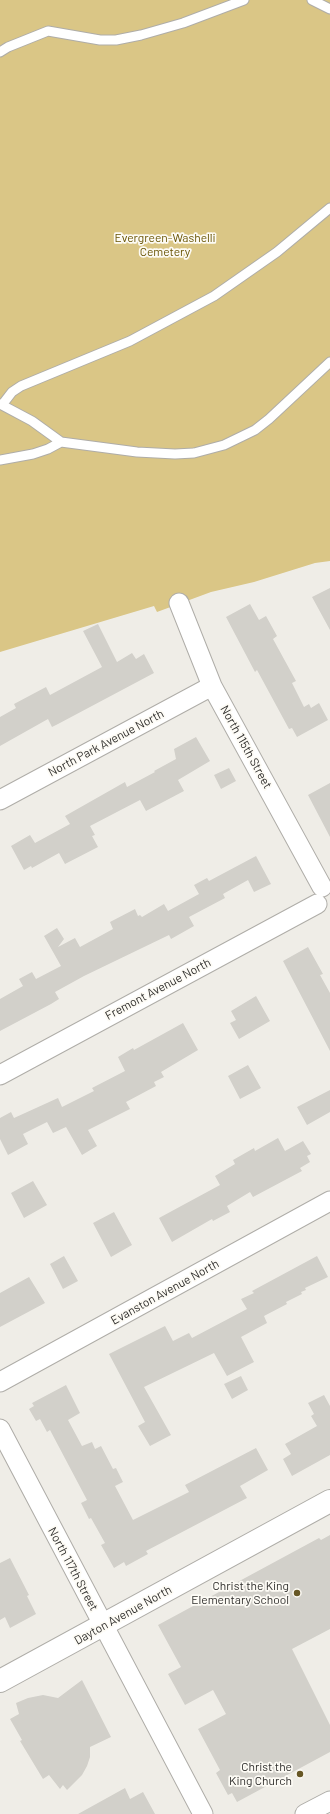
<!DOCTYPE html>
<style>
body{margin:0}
canvas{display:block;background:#efede7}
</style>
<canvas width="330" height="1814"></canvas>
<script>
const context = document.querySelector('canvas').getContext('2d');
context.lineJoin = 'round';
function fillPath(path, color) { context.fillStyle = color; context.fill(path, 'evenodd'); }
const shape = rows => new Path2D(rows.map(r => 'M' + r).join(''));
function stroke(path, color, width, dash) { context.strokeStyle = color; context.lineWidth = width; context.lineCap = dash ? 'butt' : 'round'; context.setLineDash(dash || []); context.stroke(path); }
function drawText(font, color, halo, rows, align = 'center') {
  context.font = font + ' Barlow,sans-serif'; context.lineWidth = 3.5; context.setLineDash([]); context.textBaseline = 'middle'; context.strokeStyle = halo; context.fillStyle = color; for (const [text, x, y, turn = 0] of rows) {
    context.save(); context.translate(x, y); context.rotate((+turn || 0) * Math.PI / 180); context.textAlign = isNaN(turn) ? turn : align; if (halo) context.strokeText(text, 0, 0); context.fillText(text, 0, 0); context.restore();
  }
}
const green = shape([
 [0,0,330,0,330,561,315,563,254,582,211,592,157,612,154,606,0,652]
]);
const building = shape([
 [330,588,330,630,312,597],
 [250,604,259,620,266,616,277,636,273,639,296,681,292,683,304,707,309,704,311,708,319,703,328,720,297,737,292,728,289,729,257,670,255,672,226,617],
 [98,624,117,662,132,653,136,659,144,654,154,673,58,724,52,727,48,719,0,746,0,717,16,708,14,704,46,687,50,695,102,667,83,631],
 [196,737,210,761,178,780,184,791,146,811,140,800,90,826,95,835,92,836,98,847,65,864,59,853,32,868,31,866,24,870,11,846,30,835,35,843,70,824,65,816,125,782,127,787,155,772,154,771,176,759,174,749],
 [229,768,236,781,221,789,214,775],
 [330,783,330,837,308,795],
 [256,856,271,884,254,892,248,880,223,894,225,898,189,917,194,926,171,939,169,935,84,976,55,992,59,999,51,1004,0,1031,0,999,23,986,19,979,32,972,36,979,61,966,44,936,57,928,64,939,58,947,75,938,80,947,113,929,110,922,135,909,138,916,140,915,142,917,164,904,168,911,199,894,194,885,207,878,209,881],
 [308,947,323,974,320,975,330,993,330,1051,283,961],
 [256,996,270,1021,239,1039,230,1023,236,1020,231,1011],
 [183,1023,198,1050,161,1072,164,1077,154,1082,156,1086,126,1102,130,1109,88,1130,97,1146,82,1155,66,1127,53,1133,47,1122,23,1134,28,1144,8,1155,0,1139,0,1118,11,1112,14,1118,58,1098,62,1107,94,1091,92,1088,125,1071,118,1057,133,1048,134,1050],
 [248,1065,261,1088,240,1099,228,1076],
 [330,1090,330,1112,307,1125,297,1107],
 [278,1138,285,1151,303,1141,311,1154,307,1156,310,1162,300,1168,302,1171,253,1197,250,1192,227,1206,230,1212,213,1221,212,1219,172,1242,159,1218,220,1185,215,1176,235,1164,233,1160,254,1148,255,1151],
 [33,1181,47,1205,24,1218,11,1193],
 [114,1212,132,1245,111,1257,93,1223],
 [64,1256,78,1281,63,1289,50,1264],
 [317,1256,328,1277,305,1288,306,1290,301,1292,302,1294,286,1302,287,1304,264,1316,267,1323,241,1337,254,1362,227,1376,214,1353,144,1387,171,1435,150,1446,138,1426,145,1422,109,1354,165,1326,173,1341,189,1333,192,1338,247,1309,241,1299,254,1293,252,1291],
 [29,1277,45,1303,0,1327,0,1293],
 [241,1376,248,1390,232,1399,224,1384],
 [66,1385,80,1413,68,1420,82,1446,92,1442,95,1449,101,1446,113,1469,116,1468,123,1482,115,1486,133,1520,189,1492,185,1485,256,1448,268,1470,240,1486,247,1498,146,1551,148,1554,126,1566,124,1562,114,1568,101,1545,105,1543,91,1518,89,1519,81,1503,87,1500,50,1430,47,1432,40,1419,36,1421,29,1409,34,1406,32,1403],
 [324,1395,330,1406,330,1455,292,1476,283,1459,291,1454,285,1444,317,1426,311,1416,314,1414,308,1403],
 [330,1535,330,1629,292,1649,330,1725,330,1752,237,1802,232,1793,228,1795,216,1773,220,1770,198,1729,226,1714,213,1690,185,1705,168,1674,181,1667,158,1625,319,1538,321,1540],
 [10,1558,29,1595,27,1596,36,1614,10,1628,5,1617,0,1620,0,1563],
 [82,1680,111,1737,90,1747,90,1757,87,1766,82,1775,67,1790,63,1785,60,1789,49,1775,43,1779,20,1741,22,1740,10,1719,19,1714,16,1703,28,1698,43,1695,58,1698],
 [125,1788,130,1799,143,1792,155,1814,78,1814]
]);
const lane = shape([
 [312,0,330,9],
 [0,52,8,47,48,31,100,40,116,40,141,35,183,23,244,0],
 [0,404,32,421,61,442,137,452,175,454,194,453,224,445,255,430,269,419,330,362],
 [2,405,12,392,21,386,130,341,214,296,277,252,330,208],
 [0,460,33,454,48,449,61,442]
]);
const street = shape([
 [179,603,212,686,322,887],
 [0,800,212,686],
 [0,1075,317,904],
 [0,1382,330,1201],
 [0,1429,203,1814],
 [305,1814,330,1801]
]);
const secondary = shape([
 [0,1681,330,1501]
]);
const markers = [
 [297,1593,4,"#675725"],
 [300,1774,4,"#675725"]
];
const parkNames = [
 ["Evergreen-Washelli",165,238],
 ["Cemetery",165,252]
];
const streetNames = [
 ["North Park Avenue North",106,743,-28],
 ["North 115th Street",246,747,61],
 ["Fremont Avenue North",158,989,-28],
 ["Evanston Avenue North",165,1292,-29],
 ["North 117th Street",73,1569,62],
 ["Dayton Avenue North",123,1615,-29]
];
const poiNames = [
 ["Christ the King",289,1586],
 ["Elementary School",289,1600],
 ["Christ the",292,1767],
 ["King Church",292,1781]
];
fillPath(green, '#dac686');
fillPath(building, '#d2d0ca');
stroke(lane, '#afada8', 11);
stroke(street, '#afada8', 21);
stroke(secondary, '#afada8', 24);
stroke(lane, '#fff', 9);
stroke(street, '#fff', 19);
stroke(secondary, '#fff', 22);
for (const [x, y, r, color] of markers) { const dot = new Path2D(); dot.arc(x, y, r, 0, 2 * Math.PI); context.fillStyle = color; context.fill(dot); stroke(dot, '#fdfbf5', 1.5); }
drawText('12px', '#695505', '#fdfbf5', parkNames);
drawText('12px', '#31302e', '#fdfbf5', streetNames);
drawText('12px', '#31302e', '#fdfbf5', poiNames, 'right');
</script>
